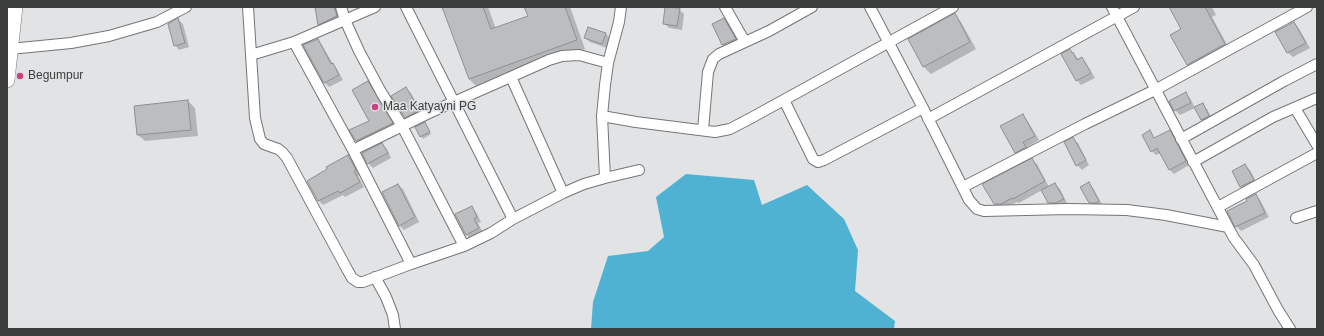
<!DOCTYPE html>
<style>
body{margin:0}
#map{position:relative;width:1324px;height:336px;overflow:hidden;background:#e1e3e5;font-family:Arial,sans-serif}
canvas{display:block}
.frame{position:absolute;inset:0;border:8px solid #3c3d3d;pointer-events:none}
</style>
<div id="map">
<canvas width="1324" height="336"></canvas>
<div class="frame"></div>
</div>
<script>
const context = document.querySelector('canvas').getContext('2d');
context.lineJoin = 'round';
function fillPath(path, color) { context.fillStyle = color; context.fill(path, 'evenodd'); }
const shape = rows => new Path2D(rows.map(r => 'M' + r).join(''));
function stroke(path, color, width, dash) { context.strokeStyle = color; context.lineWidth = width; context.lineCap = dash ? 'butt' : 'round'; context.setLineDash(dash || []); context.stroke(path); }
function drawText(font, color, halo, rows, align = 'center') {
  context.font = font + ' Arial,sans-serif'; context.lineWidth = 3; context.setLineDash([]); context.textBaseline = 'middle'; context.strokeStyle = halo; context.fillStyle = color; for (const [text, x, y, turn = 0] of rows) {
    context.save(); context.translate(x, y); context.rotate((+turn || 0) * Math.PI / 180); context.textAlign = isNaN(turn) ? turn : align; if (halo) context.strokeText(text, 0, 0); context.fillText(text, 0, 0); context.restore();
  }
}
const water = shape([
 [686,174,754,180,762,205,807,185,844,219,858,250,855,291,895,321,894,329,591,329,593,302,608,256,648,251,664,237,656,197]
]);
const shadow = shape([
 [316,7,337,7,341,21,323,29,319,24],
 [443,7,488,7,496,29,529,17,526,7,570,7,585,49,478,88,469,79],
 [666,7,679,9,684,14,682,30,669,28,664,23],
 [1170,7,1212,7,1216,15,1212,17,1230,50,1193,70,1187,65,1182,29],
 [955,15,961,22,976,49,931,74,924,67,909,40],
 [178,19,183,24,189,47,179,50,175,45],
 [724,20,729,24,740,44,727,50,723,45,713,25],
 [1294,23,1298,27,1310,48,1293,57,1288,53,1277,32],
 [589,28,606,34,611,39,607,48,590,42,585,38],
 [318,40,322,45,333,64,337,69,343,80,329,87,324,82],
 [1073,53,1079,60,1082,58,1086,63,1095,78,1081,85,1077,80],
 [368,83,376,91,400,132,365,149,357,141,351,130,370,121],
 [406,88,411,93,423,115,410,122,405,117],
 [1185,94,1190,98,1195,108,1180,115,1175,110],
 [188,101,195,108,198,136,145,141,138,135],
 [1202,104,1207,109,1213,120,1207,124,1202,120,1195,108],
 [1023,115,1027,120,1039,140,1027,147,1030,152,1020,157,1016,152],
 [425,123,431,134,423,139,416,128],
 [1149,131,1155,139,1169,131,1173,135,1189,165,1174,174,1170,170,1161,153,1156,155,1152,151],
 [1073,139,1078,143,1089,165,1082,170,1077,165],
 [382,144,387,149,391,158,373,168,368,163],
 [348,156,353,161,360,175,358,176,364,187,345,197,343,195,323,205,319,201,308,181],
 [1032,160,1037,164,1049,187,1055,184,1060,189,1067,203,1060,207,1053,207,1049,202,1042,190,1019,203,1017,202,1006,208,999,209,995,204],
 [1245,165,1250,170,1258,185,1246,191,1241,187,1233,172],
 [1088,184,1093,188,1103,206,1094,207,1090,202],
 [398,185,403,189,419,222,404,230,400,226,383,192],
 [1256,195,1260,200,1269,217,1241,231,1236,226,1249,201],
 [471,207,476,212,481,222,478,223,483,233,471,239,466,234]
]);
const building = shape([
 [315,7,334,7,337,16,318,25,315,7],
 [442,7,483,7,491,29,528,16,524,7,565,7,577,40,469,79,442,7],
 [665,7,680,8,677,26,663,24,665,7],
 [1169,7,1205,7,1225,44,1187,65,1170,35,1181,29,1169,7],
 [955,13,970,42,923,67,908,39,955,13],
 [178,18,185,43,174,46,168,24,178,18],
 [724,18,736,39,722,45,712,24,724,18],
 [1294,22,1306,43,1287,53,1275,32,1294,22],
 [588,27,606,33,602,44,584,38,588,27],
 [318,39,331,64,333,63,339,75,324,83,303,45,318,39],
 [1070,49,1072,53,1073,52,1077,60,1082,57,1091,73,1076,81,1061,54,1070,49],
 [368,81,393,123,356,141,349,130,369,121,352,90,368,81],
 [406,87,419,110,405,118,391,96,406,87],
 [1186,92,1191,103,1174,111,1169,101,1186,92],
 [188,100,191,130,137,135,134,106,188,100],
 [1203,103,1209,116,1201,120,1194,107,1203,103],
 [1023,114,1035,136,1023,142,1026,147,1015,153,1000,126,1023,114],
 [425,122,430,132,420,137,415,127,425,122],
 [1150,130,1154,138,1170,130,1186,161,1169,170,1157,148,1151,152,1142,135,1150,130],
 [1073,137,1086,160,1076,166,1064,142,1073,137],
 [382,143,388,153,367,164,362,153,382,143],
 [348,155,356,170,354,171,360,182,340,193,338,191,318,201,307,181,327,169,326,167,348,155],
 [1032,158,1045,181,1013,199,1012,198,1001,204,994,204,982,184,1032,158],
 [1245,164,1254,180,1240,187,1232,171,1245,164],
 [1089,182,1099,201,1096,203,1089,203,1080,187,1089,182],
 [1055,183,1064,199,1055,203,1048,203,1041,190,1055,183],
 [398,184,415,217,399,226,382,192,398,184],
 [1256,194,1265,213,1235,227,1227,211,1247,201,1246,199,1256,194],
 [472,206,477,217,474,219,479,228,466,235,455,214,472,206]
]);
const minor = shape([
 [248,7,254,102,255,118,260,139,264,144,278,149,282,152,287,158,348,271,352,278,358,282,363,282,411,264,464,246,491,233,513,219,563,193,584,184,605,178,639,170],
 [341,7,345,20,359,51,381,92,402,126,464,246],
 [406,7,513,219],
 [725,7,745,42],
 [870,7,923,108,969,200,977,209,984,211,1068,209,1127,210,1166,215,1228,227],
 [1112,7,1228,227,1234,238,1254,265,1278,310,1290,329],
 [294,42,353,150,411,264],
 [10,49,71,43,109,36,157,22,186,7],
 [251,55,294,42,375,7],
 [511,77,563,193],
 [784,100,813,159,818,162,824,160,923,108],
 [1295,108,1317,145],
 [602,116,636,122,715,132,730,129,751,118,953,7],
 [928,119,1134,7],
 [703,130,708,72,713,59,719,54,769,31,812,7],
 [1181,139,1284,81,1317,64],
 [353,150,429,113,549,60,562,56,579,55,608,63],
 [1193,162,1273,117,1317,98],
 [605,178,602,116,605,85,608,63,619,22,621,7],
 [963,187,1085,124,1155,90,1307,7],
 [1218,207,1317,153],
 [1296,218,1317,211],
 [375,277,386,297,393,315,395,329]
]);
const secondary = shape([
 [7,80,15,7]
]);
const markers = [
 [20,76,4,"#c84180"],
 [375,107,4,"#c84180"]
];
const poiNames = [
 ["Begumpur",28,76],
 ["Maa Katyayni PG",383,107]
];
fillPath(water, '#4fb2d3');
fillPath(shadow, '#0003');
fillPath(building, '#bbbdbe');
stroke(building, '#8d8f90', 1);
stroke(minor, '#747577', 12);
stroke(secondary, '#747577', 16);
stroke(minor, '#fff', 10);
stroke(secondary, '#fff', 15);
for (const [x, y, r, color] of markers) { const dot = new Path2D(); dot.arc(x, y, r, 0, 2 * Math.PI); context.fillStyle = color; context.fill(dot); stroke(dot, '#e1e3e5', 1.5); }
drawText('12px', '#3c3d3d', '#e1e3e5', poiNames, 'left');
</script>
